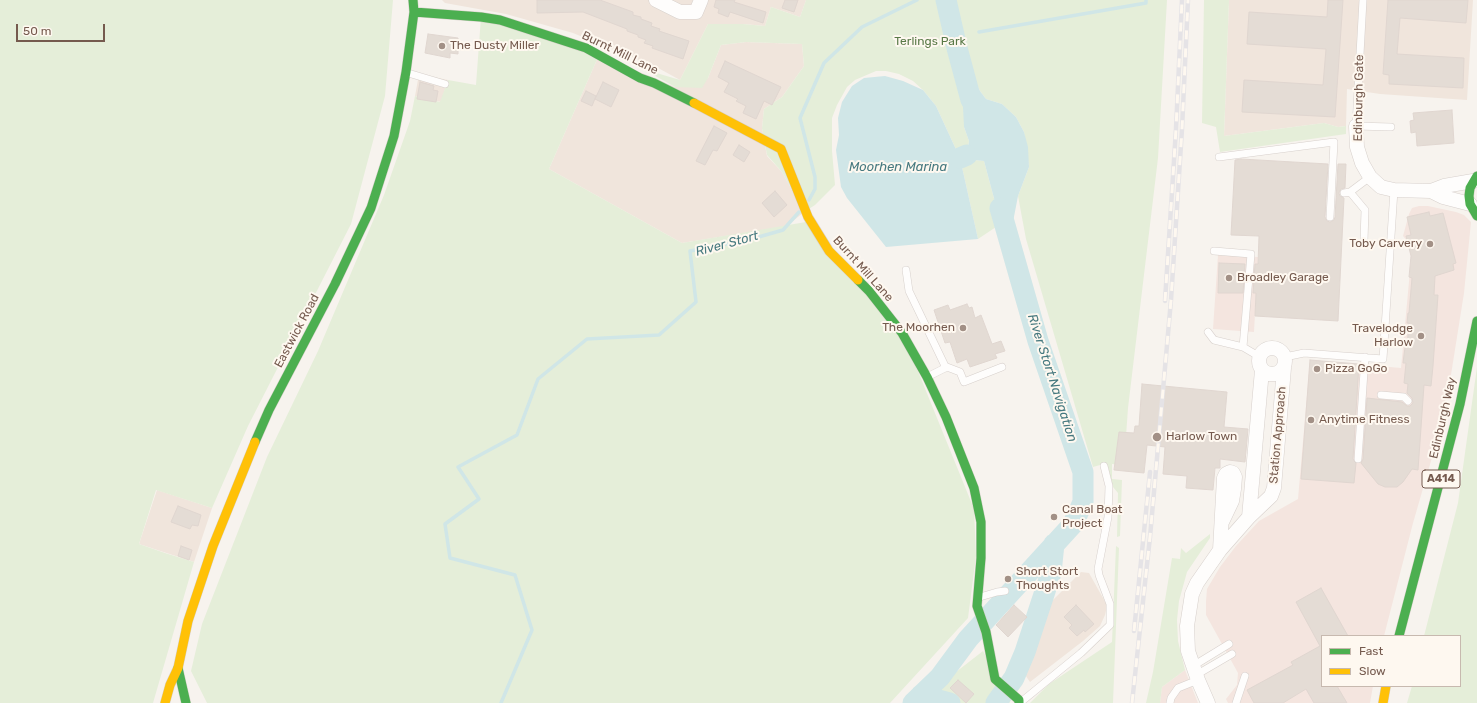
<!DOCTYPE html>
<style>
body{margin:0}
#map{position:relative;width:1477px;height:703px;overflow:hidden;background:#f7f3ee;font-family:Rubik,sans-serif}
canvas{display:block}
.legend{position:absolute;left:1321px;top:635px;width:140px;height:52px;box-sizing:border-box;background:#fef8f0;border:1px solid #c7b9af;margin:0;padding:5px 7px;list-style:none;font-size:12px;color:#755a4e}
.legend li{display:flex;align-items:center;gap:8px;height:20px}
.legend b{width:20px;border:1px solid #c7b9af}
.scale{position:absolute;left:16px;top:24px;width:89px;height:18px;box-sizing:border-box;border:2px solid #755a4e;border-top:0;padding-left:5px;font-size:12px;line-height:14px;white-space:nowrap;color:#755a4e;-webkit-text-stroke:3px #fef8f0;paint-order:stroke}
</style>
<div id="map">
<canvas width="1477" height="703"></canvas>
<ul class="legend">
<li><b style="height:5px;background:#4caf50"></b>Fast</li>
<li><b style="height:5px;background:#ffc107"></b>Slow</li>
</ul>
<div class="scale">50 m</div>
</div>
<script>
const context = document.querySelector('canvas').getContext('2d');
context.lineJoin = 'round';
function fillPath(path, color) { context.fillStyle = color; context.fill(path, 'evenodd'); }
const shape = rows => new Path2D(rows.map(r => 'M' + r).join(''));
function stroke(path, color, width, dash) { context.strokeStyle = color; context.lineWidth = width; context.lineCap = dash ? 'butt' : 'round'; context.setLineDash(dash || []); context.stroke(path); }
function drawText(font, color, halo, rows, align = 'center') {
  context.font = font + ' Rubik,sans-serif'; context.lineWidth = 4; context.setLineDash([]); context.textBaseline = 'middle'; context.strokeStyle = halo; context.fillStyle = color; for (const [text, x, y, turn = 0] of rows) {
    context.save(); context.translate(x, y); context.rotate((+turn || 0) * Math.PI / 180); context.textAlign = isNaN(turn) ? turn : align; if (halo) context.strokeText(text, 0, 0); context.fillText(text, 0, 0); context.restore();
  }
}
const residential = shape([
 [442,0,806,0,800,17,771,7,765,26,743,24,708,24,680,80,660,69,573,33,506,14,445,3],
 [1229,0,1473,0,1467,100,1380,94,1347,89,1346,126,1338,127,1324,123,1224,136],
 [746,42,802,44,804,66,782,97,764,109,762,128,767,156,782,172,804,212,787,226,682,243,549,169,599,55,675,87,708,78,721,45],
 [419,74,448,80,441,102,415,96],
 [157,490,212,508,194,562,139,544],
 [1081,572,1089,573,1103,598,1107,606,1105,615,1100,626,1083,641,1030,682,1021,669,1037,637,1050,603]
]);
const commercial = shape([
 [1419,206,1428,206,1456,212,1464,215,1471,222,1464,293,1450,381,1433,454,1413,523,1384,636,1322,636,1322,686,1373,686,1370,703,1228,703,1226,699,1237,685,1238,673,1206,615,1206,601,1207,589,1220,567,1236,546,1259,521,1298,499,1310,360,1401,368,1411,260,1412,260,1408,242,1403,236,1409,214,1412,208],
 [1218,255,1258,257,1254,332,1213,329],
 [1185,670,1198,703,1160,703,1162,687]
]);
const green = shape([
 [0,0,393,0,385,96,351,224,248,426,212,508,156,490,139,544,165,553,165,551,165,553,194,562,153,703,0,703],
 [806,0,1167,0,1158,158,1128,408,1124,465,1112,464,1112,479,1122,480,1120,536,1117,537,1118,493,1113,487,1107,463,1093,467,1026,239,1018,196,1029,167,1024,132,1016,117,1002,104,986,99,980,91,972,76,964,127,969,141,967,155,974,160,984,161,999,217,1002,223,978,239,960,158,936,106,923,90,913,81,899,74,886,71,876,71,855,80,847,87,837,105,832,118,832,151,835,185,815,205,804,212,782,172,767,155,762,128,764,109,782,97,804,66,802,44,746,42,721,45,708,78,702,88,675,87,643,69,680,80,708,24,743,24,765,26,771,7,800,17],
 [1204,0,1229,0,1224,136,1324,123,1338,127,1346,126,1346,134,1220,152,1216,127,1202,123],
 [481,17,599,55,549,169,682,243,806,222,883,311,913,359,974,509,976,556,968,618,890,703,207,703,191,671,202,624,267,457,318,351,384,195,410,121,415,96,440,102,448,80,476,85],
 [1477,367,1477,703,1407,703,1412,686,1460,686,1460,636,1424,636,1458,503],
 [1210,534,1210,538,1187,572,1179,601,1177,620,1178,641,1185,670,1162,687,1160,703,1146,703,1153,672,1172,558,1180,559,1181,548,1186,553],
 [1116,546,1119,548,1113,703,1030,703,1049,684,1112,642],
 [983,651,1010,703,928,703,956,672]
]);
const water = shape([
 [964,73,971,76,980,91,986,99,1002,104,1016,117,1024,132,1028,147,1029,167,1018,196,1012,227,1008,235,999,217,984,161,974,160,967,155,969,141,964,127,962,87],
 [885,76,903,81,923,90,936,106,960,158,978,239,886,247,847,198,841,187,836,150,839,135,838,118,842,102,852,86,864,78],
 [1027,570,1031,573,993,615,990,612]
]);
const stream = shape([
 [979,32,1146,3,1146,0],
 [809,200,815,189,815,177,800,118,824,63,862,27,917,0],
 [501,703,532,630,515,575,450,558,445,524,479,499,458,467,517,435,538,379,587,339,659,335,696,302,690,251,748,240,783,230,799,212]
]);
const river = shape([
 [946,0,957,48,971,100],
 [960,158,967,155],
 [921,695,950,703],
 [913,703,940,677,968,639,1073,524,1083,502,1083,472,1038,341,1000,208],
 [996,703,1014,678,1025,652,1051,573,1054,544]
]);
const building = shape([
 [537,0,600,0,633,12,633,15,641,17,641,19,652,23,651,26,660,29,659,31,689,41,683,59,652,48,653,46,644,43,646,40,638,37,638,35,627,31,627,29,583,12,537,13,537,0],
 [716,0,735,0,734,2,766,12,763,23,730,12,728,17,718,13,719,9,714,7,716,0],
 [785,0,798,0,794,12,782,8,785,0],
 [1328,0,1343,0,1335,117,1242,112,1244,80,1323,85,1326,49,1247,44,1249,12,1327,17,1328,0],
 [1388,0,1468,0,1466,23,1400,18,1397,54,1464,58,1463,88,1389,84,1389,75,1383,74,1388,0],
 [428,34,458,38,458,54,450,53,450,58,425,53,428,34],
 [725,61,781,87,772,105,764,101,756,119,743,113,746,106,736,101,738,99,724,92,729,83,718,77,725,61],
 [420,82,434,86,433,90,438,91,436,102,417,99,420,82],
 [603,82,619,90,611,107,595,99,603,82],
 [586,91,596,96,592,106,581,101,586,91],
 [1452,110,1454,143,1417,146,1416,132,1411,133,1410,121,1414,120,1413,113,1452,110],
 [714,126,727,133,717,151,713,150,705,165,696,161,714,126],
 [739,145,750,152,744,162,733,155,739,145],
 [1241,159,1328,164,1325,217,1327,221,1330,222,1334,220,1335,217,1338,164,1346,164,1345,188,1341,189,1339,193,1340,196,1344,198,1338,321,1255,316,1256,293,1253,293,1255,264,1258,264,1259,236,1231,235,1235,160,1241,159],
 [775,191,787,205,774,217,762,203,775,191],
 [1429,212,1430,216,1443,213,1456,263,1453,264,1454,270,1435,276,1434,295,1438,295,1433,366,1431,386,1424,385,1418,470,1412,469,1403,482,1397,487,1385,487,1378,484,1361,463,1363,459,1367,398,1402,402,1407,406,1410,406,1413,403,1412,398,1407,393,1408,384,1404,383,1406,363,1403,363,1405,347,1407,347,1409,323,1407,323,1408,313,1409,313,1412,278,1409,277,1411,256,1406,236,1411,235,1407,217,1429,212],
 [1219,263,1245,264,1243,293,1218,293,1219,263],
 [967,304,969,308,972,307,975,318,981,315,992,344,1001,341,1005,351,995,354,997,358,970,367,967,359,957,363,950,342,945,343,934,310,948,305,950,310,967,304],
 [1310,360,1359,364,1353,459,1356,463,1354,483,1301,479,1310,360],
 [1142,384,1227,392,1224,427,1248,429,1245,462,1220,459,1220,468,1215,468,1213,490,1186,488,1187,476,1163,474,1165,447,1147,445,1144,473,1114,470,1119,432,1134,433,1135,426,1139,426,1142,384],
 [178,506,201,515,198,526,192,525,190,529,171,522,178,506],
 [181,546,192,550,189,560,178,556,181,546],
 [1321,588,1348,636,1322,636,1322,686,1337,686,1347,703,1314,703,1306,689,1283,703,1254,703,1247,690,1293,665,1291,662,1320,646,1296,602,1321,588],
 [1014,605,1027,617,1008,637,996,625,1014,605],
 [1076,605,1094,624,1085,632,1084,630,1077,636,1069,628,1072,625,1064,617,1076,605],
 [958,680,974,694,966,703,950,688,958,680]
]);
const lane = shape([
 [1363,0,1356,126,1391,127],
 [408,73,445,84],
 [1219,157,1334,142,1330,217],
 [1350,192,1365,210,1364,241],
 [1344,193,1350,192,1370,177],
 [1214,251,1251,254,1243,347],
 [906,270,909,291,946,368],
 [1208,332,1214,340,1243,347,1260,357],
 [1285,357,1304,353,1383,359,1394,190],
 [927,377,947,367,960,372,964,382,1002,367],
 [1381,395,1404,397,1408,401],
 [1358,459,1365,357],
 [980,597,997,592,1005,591],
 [1193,666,1229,644],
 [1196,675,1232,654],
 [1021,702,1081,653,1110,625,1110,604,1099,575,1098,569,1108,517,1109,486,1104,466],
 [1170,703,1171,698,1178,688,1198,680],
 [1236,703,1245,676]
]);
const street = shape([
 [656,0,680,12,696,12,701,0],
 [1356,126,1357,147,1362,163,1370,177,1381,187,1394,190,1431,191,1444,186,1473,181],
 [1431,191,1443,197,1470,204],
 '1259 361a13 13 0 1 1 26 0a13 13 0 1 1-26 0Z',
 [1249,517,1262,370],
 [1220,550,1224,478,1226,474,1230,472,1233,473,1235,477,1234,489,1232,501,1222,522],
 [1208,703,1198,680,1188,651,1187,626,1192,594,1197,583,1220,550,1249,517,1271,496,1274,488,1284,368]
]);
const fast = shape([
 [414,12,481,17,500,20,586,48,640,78,654,83,694,103],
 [1477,176,1470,188,1469,196,1470,204,1477,216],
 [858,280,869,291,902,333,927,377,946,417,974,488,981,522,981,558,977,606,986,632,995,679,1019,700,1019,703],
 [255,442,269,410,335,284,371,208,394,136,406,72,414,12,413,0],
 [1399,636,1460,404,1477,321],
 [178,668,186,703]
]);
const slow = shape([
 [694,103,781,149,808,217,829,251,858,280],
 [165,703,170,685,178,668,188,621,213,546,255,442],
 [1383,703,1386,686]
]);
const rail = shape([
 [1165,301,1176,129,1182,0],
 [1134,631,1150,472],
 [1132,703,1150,537,1171,300,1182,129,1188,0]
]);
const markers = [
 [442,46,4,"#a29086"],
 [1430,244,4,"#a29086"],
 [1229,278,4,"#a29086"],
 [963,328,4,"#a29086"],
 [1421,336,4,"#a29086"],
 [1317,369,4,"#a29086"],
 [1311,420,4,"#a29086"],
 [1157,437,5,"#a29086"],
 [1054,517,4,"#a29086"],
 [1008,579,4,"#a29086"]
];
const shields = [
 [1441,479,38]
];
const shieldNames = [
 ["A414",1441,479]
];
const parkNames = [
 ["Terlings Park",930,42]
];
const poiNames = [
 ["The Dusty Miller",450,46],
 ["Toby Carvery",1422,244,"right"],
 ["Broadley Garage",1237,278],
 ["The Moorhen",955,328,"right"],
 ["Travelodge",1413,329,"right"],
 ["Harlow",1413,343,"right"],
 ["Pizza GoGo",1325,369],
 ["Anytime Fitness",1319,420],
 ["Harlow Town",1166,437],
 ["Canal Boat",1062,510],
 ["Project",1062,524],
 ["Short Stort",1016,572],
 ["Thoughts",1016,586]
];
const streetNames = [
 ["Burnt Mill Lane",620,53,26],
 ["Edinburgh Gate",1359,98,-89],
 ["Burnt Mill Lane",863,269,48],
 ["Eastwick Road",297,331,-62],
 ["Edinburgh Way",1443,418,-77],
 ["Station Approach",1278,435,-85]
];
const waterNames = [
 ["Moorhen Marina",898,167],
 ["River Stort",727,244,-15],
 ["River Stort Navigation",1052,378,72]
];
fillPath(residential, '#f0e5dc');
fillPath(commercial, '#f4e5df');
fillPath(green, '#e5eed9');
fillPath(water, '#d0e6e7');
stroke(stream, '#d0e6e7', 3.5);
stroke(river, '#d0e6e7', 21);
fillPath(building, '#e4dcd5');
stroke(building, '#e0d6d0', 1);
stroke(lane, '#d7d0cc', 8);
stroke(street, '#d7d0cc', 15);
stroke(fast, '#d7d0ca', 10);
stroke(slow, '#d7d0ca', 10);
stroke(lane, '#fefdfc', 7);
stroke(street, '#fefdfc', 14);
stroke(fast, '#4caf50', 9);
stroke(slow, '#ffc107', 9);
stroke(rail, '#e5e3e6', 4.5);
stroke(rail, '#fef8f0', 3, [9]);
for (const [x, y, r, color] of markers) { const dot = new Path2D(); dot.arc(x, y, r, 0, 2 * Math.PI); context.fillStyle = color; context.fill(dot); stroke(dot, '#fef8f0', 1.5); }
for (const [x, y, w] of shields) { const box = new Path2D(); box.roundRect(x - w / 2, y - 9, w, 18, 3); context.fillStyle = '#fef8f0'; context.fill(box); stroke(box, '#755a4e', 1); }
drawText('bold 11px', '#755a4e', null, shieldNames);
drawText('12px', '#597947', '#fef8f0', parkNames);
drawText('12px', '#755a4e', '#fef8f0', poiNames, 'left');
drawText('12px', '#755a4e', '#fef8f0', streetNames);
drawText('italic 13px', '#46797f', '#fef8f0', waterNames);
</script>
